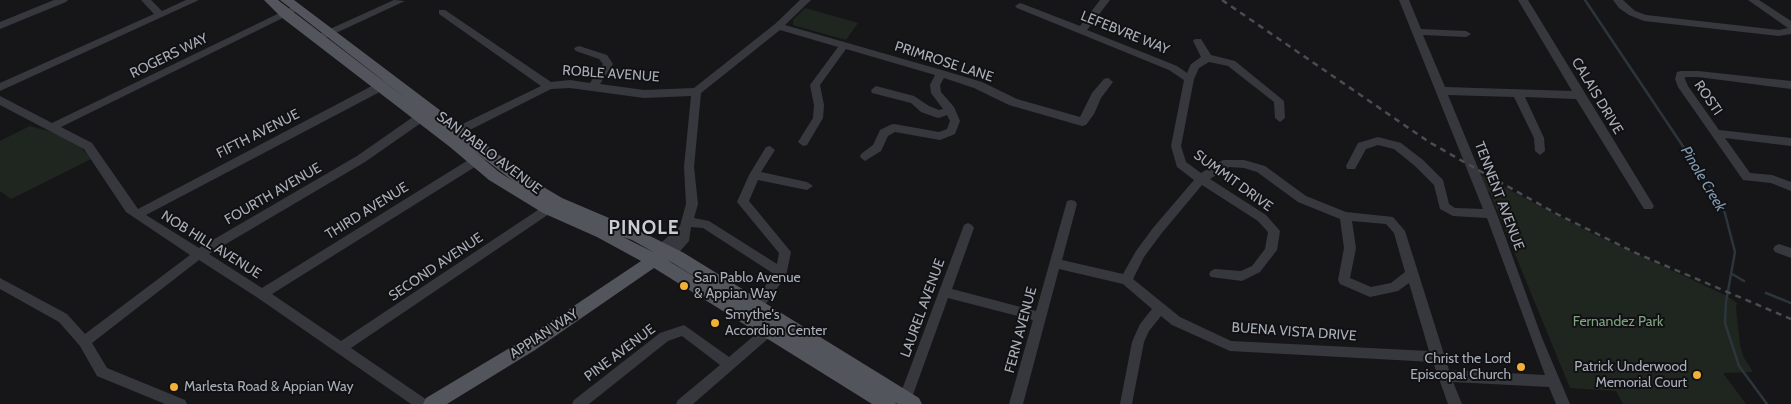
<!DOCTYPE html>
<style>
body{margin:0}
canvas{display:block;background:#161618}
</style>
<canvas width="1791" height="404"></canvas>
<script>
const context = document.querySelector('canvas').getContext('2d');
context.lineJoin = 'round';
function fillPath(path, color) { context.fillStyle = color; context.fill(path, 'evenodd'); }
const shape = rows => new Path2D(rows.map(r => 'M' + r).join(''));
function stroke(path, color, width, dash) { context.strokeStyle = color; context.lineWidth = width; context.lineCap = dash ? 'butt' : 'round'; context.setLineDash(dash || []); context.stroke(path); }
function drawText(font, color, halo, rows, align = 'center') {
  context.font = font + ' Cabin,sans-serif'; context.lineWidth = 4; context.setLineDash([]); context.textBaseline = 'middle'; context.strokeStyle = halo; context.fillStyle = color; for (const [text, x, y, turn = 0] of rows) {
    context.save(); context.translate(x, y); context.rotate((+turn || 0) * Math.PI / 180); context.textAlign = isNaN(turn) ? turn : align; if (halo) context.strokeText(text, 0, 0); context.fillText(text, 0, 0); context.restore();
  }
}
const green = shape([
 [805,8,858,23,846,40,796,26,793,25,793,20],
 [30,126,55,133,80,146,91,159,11,199,0,191,0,141],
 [1481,175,1591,233,1725,295,1737,303,1736,308,1740,345,1744,358,1753,372,1723,373,1746,404,1623,404,1616,391,1570,388,1490,193,1485,188]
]);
const stream = shape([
 [1585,0,1723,206,1735,252,1726,302,1725,323,1739,366,1767,404],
 [1732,274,1744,281],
 [1766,293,1791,303]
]);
const minor = shape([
 [54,0,68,0,66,2,0,29,0,22,54,0],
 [141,0,151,0,162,11,186,0,199,0,0,91,0,83,154,14,141,0],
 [394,0,405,1,325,38,322,39,317,36,319,34,394,0],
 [800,0,811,0,785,25,945,71,982,82,1017,99,1080,117,1092,93,1104,79,1108,78,1113,82,1101,98,1094,114,1086,125,1082,126,1009,105,974,88,944,78,940,85,941,92,954,107,960,121,955,134,940,140,895,132,888,136,881,151,865,161,860,157,861,154,873,145,880,130,890,125,894,124,939,132,947,129,950,121,947,115,939,118,935,117,921,112,911,103,872,93,871,90,876,86,914,96,929,106,939,110,943,109,931,93,930,85,935,75,846,49,820,85,824,105,823,118,807,145,803,146,798,142,813,118,814,105,810,85,838,47,780,30,701,93,694,167,698,204,694,218,709,221,777,264,779,253,737,202,749,175,766,147,770,146,775,150,761,172,807,182,813,186,807,190,758,180,749,201,791,252,786,276,757,316,753,317,749,316,747,312,749,308,774,274,703,228,691,227,689,241,675,257,667,257,665,254,669,248,661,253,657,251,655,248,680,226,686,204,684,167,691,96,644,98,570,88,551,89,454,138,450,139,445,135,446,132,541,86,439,14,439,10,445,10,551,82,570,80,590,83,603,64,599,59,576,51,574,49,576,47,579,46,607,55,613,64,600,84,644,90,694,88,775,24,800,0],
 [1100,0,1110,0,1087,30,1177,66,1187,73,1191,64,1201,57,1193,41,1195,39,1201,39,1211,55,1235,61,1284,101,1285,118,1280,122,1275,118,1274,102,1228,66,1209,62,1199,68,1194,79,1181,146,1186,162,1201,173,1223,160,1244,160,1265,166,1306,196,1346,212,1393,217,1405,231,1449,370,1545,375,1487,218,1453,216,1440,209,1434,185,1415,166,1394,149,1378,145,1366,149,1355,169,1347,169,1346,166,1358,143,1378,137,1401,143,1423,160,1443,180,1449,204,1455,208,1483,209,1399,0,1409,0,1421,29,1466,31,1471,34,1466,37,1423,35,1445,87,1572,91,1518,0,1528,0,1654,206,1652,209,1644,209,1576,99,1525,97,1544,138,1545,151,1540,155,1535,151,1534,138,1514,97,1448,95,1497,214,1542,338,1570,404,1556,404,1549,387,1453,382,1462,404,1448,404,1433,362,1230,351,1172,325,1161,316,1149,331,1144,342,1132,404,1120,404,1132,342,1140,324,1152,309,1123,284,1059,269,1023,404,1009,404,1033,320,948,298,910,403,893,404,900,395,964,225,968,223,972,225,974,228,952,289,1036,311,1067,201,1071,200,1075,201,1077,204,1062,260,1123,274,1136,251,1153,228,1194,180,1177,167,1171,146,1184,80,1169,70,1017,8,1015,6,1020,3,1023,4,1080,26,1100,0],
 [1229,167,1244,168,1257,172,1298,202,1340,219,1344,248,1338,280,1340,284,1370,297,1398,291,1409,283,1429,351,1231,341,1180,317,1133,279,1144,257,1161,234,1202,185,1258,221,1268,232,1265,249,1252,266,1241,271,1215,269,1211,271,1209,274,1211,277,1242,281,1260,272,1277,250,1280,231,1266,215,1210,179,1229,167],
 [1352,221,1386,224,1394,233,1405,272,1391,283,1371,287,1350,278,1356,248,1352,221],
 [1613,0,1623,0,1635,11,1646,15,1779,30,1788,28,1748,0,1759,0,1791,21,1791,34,1779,36,1644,21,1629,15,1619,8,1613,0],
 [294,6,297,7,297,11,61,127,92,143,138,209,385,79,393,79,394,82,393,85,146,215,199,248,357,156,423,110,431,110,432,113,431,116,365,162,209,254,262,288,478,154,486,154,487,157,486,160,272,294,341,341,544,206,552,206,554,209,552,212,351,348,427,400,429,404,411,404,258,298,199,260,92,343,107,368,185,400,187,404,165,404,97,376,80,346,59,322,0,289,0,278,67,314,85,334,190,255,126,212,84,149,0,105,0,96,52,123,294,6],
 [1681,71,1698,71,1791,81,1791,89,1698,77,1685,77,1685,79,1688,86,1719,130,1791,138,1791,146,1725,138,1750,173,1772,175,1791,182,1791,191,1771,183,1743,180,1678,87,1675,79,1677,72,1681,71],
 [1779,244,1791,248,1791,258,1775,252,1773,249,1775,246,1779,244],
 [774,321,778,322,780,326,778,330,693,404,676,404,678,400,720,365,682,336,668,341,589,404,572,404,574,400,660,333,684,325,729,357,770,322,774,321]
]);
const major = shape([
 [264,0,278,0,408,100,280,0,294,0,535,182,562,198,642,232,684,253,919,398,922,404,898,404,895,402,896,404,872,404,654,268,535,350,447,404,423,404,426,398,523,340,641,261,597,237,543,213,489,180,450,147,281,17,264,0],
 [474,151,513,181,499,172,474,151],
 [623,237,632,240,655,253,623,237],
 [668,260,672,263,726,296,668,260]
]);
const rail = shape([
 [1222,0,1429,142,1480,171,1557,214,1638,254,1791,319]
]);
const markers = [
 [684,286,5,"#f2b134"],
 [715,323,5,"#f2b134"],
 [1521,367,5,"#f2b134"],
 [1697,375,5,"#f2b134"],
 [174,387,5,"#f2b134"]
];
const streetNames = [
 ["LEFEBVRE WAY",1125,33,22],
 ["ROGERS WAY",169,56,-26],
 ["PRIMROSE LANE",944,62,18],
 ["ROBLE AVENUE",611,74,4],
 ["CALAIS DRIVE",1597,96,59],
 ["ROSTI",1708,98,56],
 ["FIFTH AVENUE",258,134,-27],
 ["SAN PABLO AVENUE",489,153,37],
 ["SUMMIT DRIVE",1233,181,36],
 ["FOURTH AVENUE",273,194,-30],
 ["TENNENT AVENUE",1499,196,69],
 ["THIRD AVENUE",367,211,-32],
 ["NOB HILL AVENUE",211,245,32],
 ["SECOND AVENUE",436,267,-34],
 ["LAUREL AVENUE",923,308,-70],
 ["FERN AVENUE",1021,330,-75],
 ["BUENA VISTA DRIVE",1294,332,4],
 ["APPIAN WAY",544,334,-33],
 ["PINE AVENUE",620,353,-37]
];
const poiNames = [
 ["San Pablo Avenue",694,278],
 ["& Appian Way",694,294],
 ["Smythe's",725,315],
 ["Accordion Center",725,331],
 ["Christ the Lord",1511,359,"right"],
 ["Episcopal Church",1511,375,"right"],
 ["Patrick Underwood",1687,367,"right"],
 ["Memorial Court",1687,383,"right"],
 ["Marlesta Road & Appian Way",184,387]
];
const parkNames = [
 ["Fernandez Park",1618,322]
];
const waterNames = [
 ["Pinole Creek",1703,179,59]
];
const districtNames = [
 ["PINOLE",644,228]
];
fillPath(green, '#1e261f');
stroke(stream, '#2c353c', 2.5);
fillPath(minor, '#37383d');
fillPath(major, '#53555c');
stroke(rail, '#4a4c52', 2.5, [6, 5]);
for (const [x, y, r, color] of markers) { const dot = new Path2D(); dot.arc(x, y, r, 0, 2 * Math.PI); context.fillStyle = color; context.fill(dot); stroke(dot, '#111113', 2); }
drawText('14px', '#a8adb8', '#111113', streetNames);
drawText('14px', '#a8adb8', '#111113', poiNames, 'left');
drawText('14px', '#7fa381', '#111113', parkNames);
drawText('italic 15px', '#7f9bb3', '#111113', waterNames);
context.letterSpacing = '1px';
drawText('bold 19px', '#c9ccd4', '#111113', districtNames);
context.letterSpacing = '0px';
</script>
